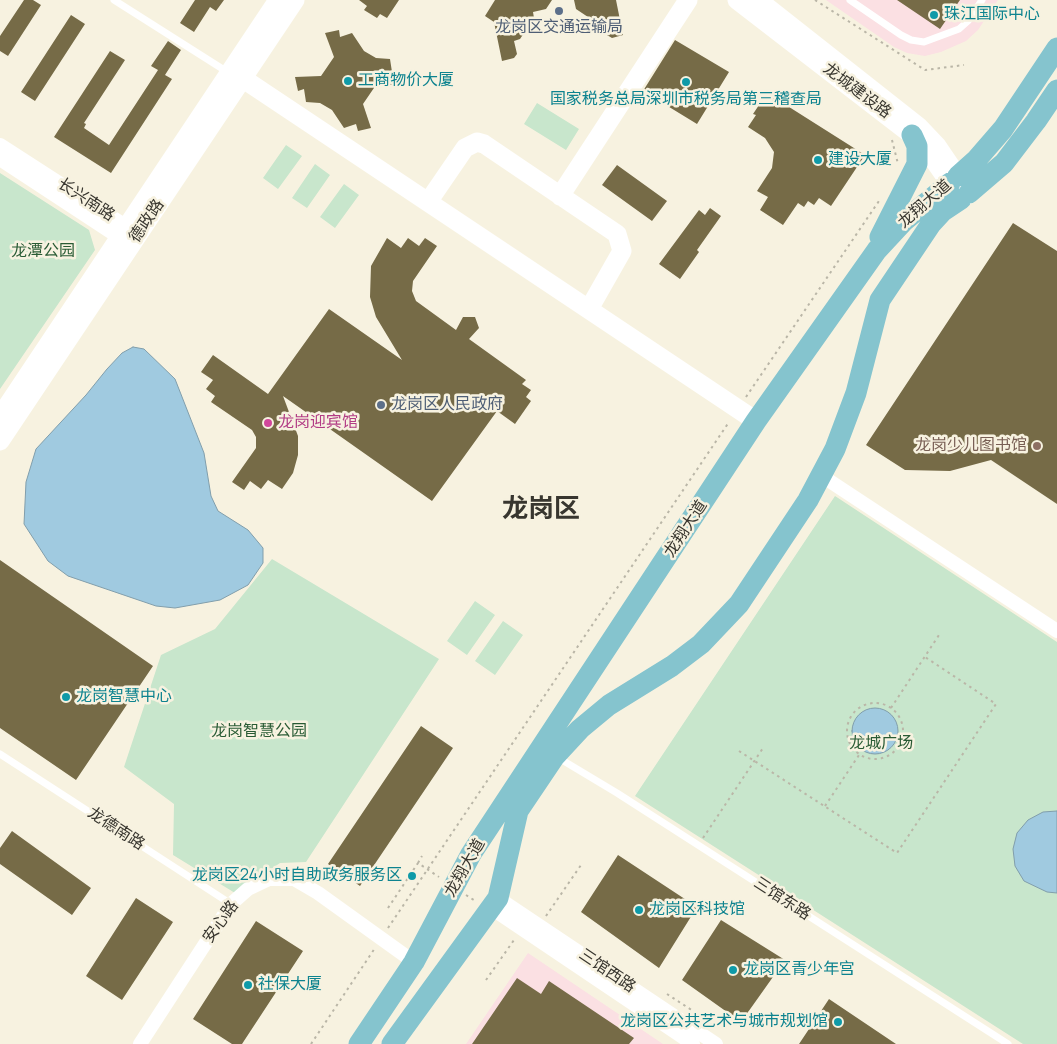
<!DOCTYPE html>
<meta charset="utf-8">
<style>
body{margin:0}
canvas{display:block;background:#f7f2e0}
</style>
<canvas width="1057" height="1044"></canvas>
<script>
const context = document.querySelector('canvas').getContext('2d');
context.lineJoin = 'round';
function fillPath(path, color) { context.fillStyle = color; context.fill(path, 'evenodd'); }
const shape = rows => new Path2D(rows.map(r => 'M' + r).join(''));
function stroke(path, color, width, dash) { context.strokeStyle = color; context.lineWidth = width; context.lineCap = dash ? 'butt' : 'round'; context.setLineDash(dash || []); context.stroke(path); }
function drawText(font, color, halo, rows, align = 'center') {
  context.font = font + ' Manrope,"Noto Sans SC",sans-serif'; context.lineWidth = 5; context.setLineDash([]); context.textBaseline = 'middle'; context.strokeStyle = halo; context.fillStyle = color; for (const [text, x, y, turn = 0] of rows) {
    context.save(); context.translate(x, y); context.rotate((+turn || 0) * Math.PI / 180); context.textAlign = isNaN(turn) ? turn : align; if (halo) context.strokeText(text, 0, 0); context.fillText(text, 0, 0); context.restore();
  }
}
const commercial = shape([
 [826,0,998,0,978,30,966,41,941,52,925,56,907,53,894,47],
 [528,953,663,1044,466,1044]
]);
const green = shape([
 [537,103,579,129,566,150,524,124],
 [286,145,302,156,278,189,263,178],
 [315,164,330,175,307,208,292,198],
 [0,173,89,230,95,250,0,389],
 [344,184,359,195,335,228,320,217],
 [835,496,1057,642,1057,1044,1023,1044,635,796],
 [272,559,439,659,306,862,280,863,235,893,173,855,174,804,124,767,161,655,215,629],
 [475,601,495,615,467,655,447,641],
 [503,621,523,635,495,675,475,661]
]);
const water = shape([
 [133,347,144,349,175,379,204,453,211,496,218,511,248,530,263,548,263,563,248,585,220,600,175,608,156,606,68,576,48,561,24,524,26,482,36,449,86,395,107,369,122,353,133,347],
 '852 731a23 23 0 1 1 46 0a23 23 0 1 1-46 0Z',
 [1057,811,1057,893,1047,892,1024,881,1015,866,1013,849,1017,833,1028,820,1043,812,1057,811]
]);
const building = shape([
 [24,0,33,0,41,5,8,56,0,51,0,36],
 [195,0,224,0,216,11,210,7,194,32,180,23],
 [359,0,399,0,387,18,380,14,377,18,364,10,367,6],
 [495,0,552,0,546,9,533,12,534,18,520,39,514,41,517,54,514,58,502,61,494,22,485,16],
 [574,0,616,0,623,35,612,38,607,35,604,22,597,23,576,9],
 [897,0,960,0,940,29],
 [71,15,85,24,35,101,21,92],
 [339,30,340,37,352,33,364,51,376,58,390,59,392,72,399,70,401,85,376,85,363,104,371,128,358,131,356,124,344,128,332,110,320,103,306,102,304,89,298,91,295,77,321,76,334,57,325,33],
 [675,40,729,72,697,124,643,91],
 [168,41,181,50,165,75,172,79,111,173,54,137,110,51,125,60,84,123,86,124,84,128,109,145,158,70,151,66],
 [767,93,865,155,831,206,819,198,814,205,808,201,804,207,798,203,783,225,760,210,768,197,757,191,772,168,774,152,765,138,748,127,756,115,753,114],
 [617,165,667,201,652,221,602,185],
 [710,208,721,216,697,250,699,252,680,279,659,264,699,210,705,215],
 [1013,223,1057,251,1057,504,991,460,950,471,905,470,866,445],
 [387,238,401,248,408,238,419,246,425,238,437,246,413,281,412,291,416,301,456,330,463,317,475,317,479,328,469,339,526,380,522,384,531,390,526,397,531,401,515,424,497,411,432,501,283,396,298,436,298,455,293,473,282,489,268,480,261,489,250,481,244,490,232,482,256,448,256,437,252,430,211,402,215,396,206,389,213,380,201,372,213,355,268,394,329,309,402,360,376,317,370,297,371,266],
 [0,560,153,666,76,780,0,728],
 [421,726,453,748,360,886,328,864],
 [12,831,91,888,72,915,0,864,0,848],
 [618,855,697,907,659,968,581,912],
 [136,898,173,922,122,1000,86,976],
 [721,920,785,960,741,1022,682,980],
 [256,921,303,951,242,1044,232,1044,193,1019],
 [517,978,541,994,549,981,634,1038,629,1044,472,1044],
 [829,999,896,1044,799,1044]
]);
const path = shape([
 [815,0,925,70,964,65],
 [892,140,898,164],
 [746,397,881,198],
 '847 731a28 28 0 1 1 56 0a28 28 0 1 1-56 0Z',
 [891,708,939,635],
 [739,751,897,853,996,704,925,657],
 [825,806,859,755],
 [703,838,763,748],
 [418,863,422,856],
 [466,895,477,902],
 [388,908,418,863,439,877],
 [546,916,581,865],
 [388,928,729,422],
 [486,980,514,940],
 [667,994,713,1024,711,1027],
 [311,1044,375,948]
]);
const lane = shape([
 [114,0,229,73],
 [850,0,901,35,911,40,924,42,959,29,968,21,982,0],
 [0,754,231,904],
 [557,757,617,793,1008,1044]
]);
const street = shape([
 [0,145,127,227,131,235],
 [0,159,120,238,128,239],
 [822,476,1057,631],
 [498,898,716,1044],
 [491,908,693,1044],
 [140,1044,231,904,248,889,269,879,294,879,318,893,414,962]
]);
const secondary = shape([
 [737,0,912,135,929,153,961,199,969,193,937,146,919,127,758,0],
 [230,73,242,78,756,421],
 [560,196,688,0],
 [428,202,465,148,477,142,484,144,617,234,622,251,589,309],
 [0,417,278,0],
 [0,441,295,0]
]);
const primary = shape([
 [958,176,977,159,1003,129,1057,48],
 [969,193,1004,163,1036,121,1057,90],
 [880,237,917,164,917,146,912,135],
 [359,1044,414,962,471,854,756,421,877,250,903,222,950,183],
 [392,1044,498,898,518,811,555,756,580,729,609,705,672,666,701,644,739,604,808,500,835,449,856,393,880,300,931,224,943,211,961,199]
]);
const markers = [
 [559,11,5,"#5c6f8a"],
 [934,15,5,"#0f9aa8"],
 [348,81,5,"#0f9aa8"],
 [686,82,5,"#0f9aa8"],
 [818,160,5,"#0f9aa8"],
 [381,405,5,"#5c6f8a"],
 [268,423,5,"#d1479c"],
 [1037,446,5,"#8d6e63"],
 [66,697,5,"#0f9aa8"],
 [412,876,5,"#0f9aa8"],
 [639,910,5,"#0f9aa8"],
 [733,970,5,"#0f9aa8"],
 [248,985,5,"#0f9aa8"],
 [838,1022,5,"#0f9aa8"]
];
const cultureNames = [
 ["珠江国际中心",944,15],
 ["工商物价大厦",358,81],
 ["国家税务总局深圳市税务局第三稽查局",686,100,"center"],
 ["建设大厦",828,160],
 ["龙岗智慧中心",76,697],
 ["龙岗区24小时自助政务服务区",402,876,"right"],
 ["龙岗区科技馆",649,910],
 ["龙岗区青少年宫",743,970],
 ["社保大厦",258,985],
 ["龙岗区公共艺术与城市规划馆",828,1022,"right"]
];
const serviceNames = [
 ["龙岗区交通运输局",559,28],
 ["龙岗区人民政府",391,405,"left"]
];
const streetNames = [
 ["龙城建设路",857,91,37],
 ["长兴南路",86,200,33],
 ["龙翔大道",925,204,-41],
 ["德政路",147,221,-56],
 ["龙翔大道",686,529,-57],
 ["龙德南路",116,829,33],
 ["龙翔大道",465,868,-60],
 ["三馆东路",782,899,33],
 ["安心路",221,922,-54],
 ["三馆西路",607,971,34]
];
const parkNames = [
 ["龙潭公园",43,252],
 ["龙岗智慧公园",259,732],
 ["龙城广场",881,744]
];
const hotelNames = [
 ["龙岗迎宾馆",278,423]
];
const educationNames = [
 ["龙岗少儿图书馆",1027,446]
];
const townNames = [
 ["龙岗区",541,510]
];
fillPath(commercial, '#fbe0e3');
fillPath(green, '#c8e6cc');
fillPath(water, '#a0cae0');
stroke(water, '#819eab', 1);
fillPath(building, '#766b47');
stroke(path, '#bab6a7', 2, [2.5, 4]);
stroke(lane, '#fff', 7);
stroke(street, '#fff', 14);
stroke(secondary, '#fff', 19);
stroke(primary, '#85c4ce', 21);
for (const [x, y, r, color] of markers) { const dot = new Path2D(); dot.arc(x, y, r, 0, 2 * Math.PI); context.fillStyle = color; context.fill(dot); stroke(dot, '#f7f2e0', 2); }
drawText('16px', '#0d838f', '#f7f2e0', cultureNames, 'left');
drawText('16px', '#4e5e75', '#f7f2e0', serviceNames);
drawText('16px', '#38362f', '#f7f2e0', streetNames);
drawText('16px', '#295b34', '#f7f2e0', parkNames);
drawText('16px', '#b23c85', '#f7f2e0', hotelNames, 'left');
drawText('16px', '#785e54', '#f7f2e0', educationNames, 'right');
drawText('bold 26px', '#38362f', '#f7f2e0', townNames);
</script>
